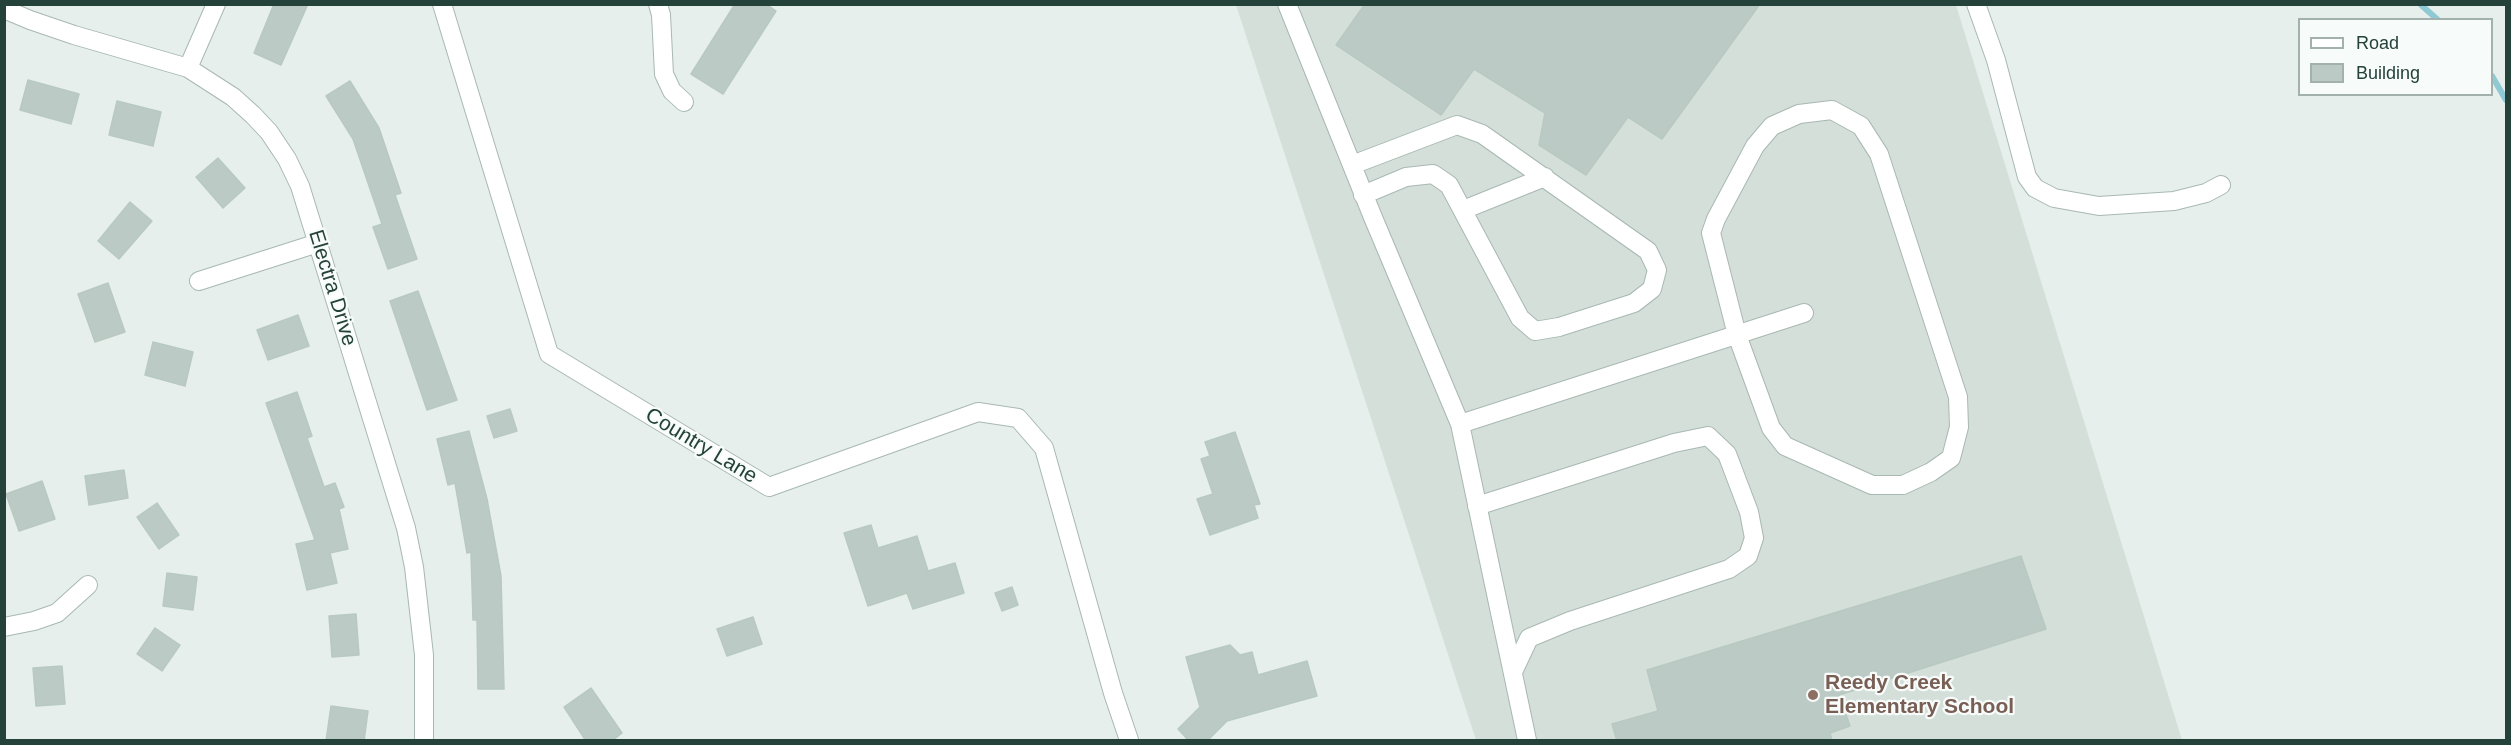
<!DOCTYPE html>
<style>
body{margin:0}
#map{position:relative;width:2511px;height:745px;overflow:hidden;background:#e6efeb;font-family:Arial,sans-serif}
canvas{display:block}
.frame{position:absolute;inset:0;border:6px solid #24423a;pointer-events:none}
.legend{position:absolute;left:2298px;top:18px;width:195px;height:78px;box-sizing:border-box;background:#f7fbf9;border:2px solid #a3b1ad;margin:0;padding:8px 10px;list-style:none;font-size:18px;color:#24423a}
.legend li{display:flex;align-items:center;gap:12px;height:30px}
.legend b{width:30px;border:2px solid #a3b1ad}
</style>
<div id="map">
<canvas width="2511" height="745"></canvas>
<div class="frame"></div>
<ul class="legend">
<li><b style="height:8px;background:#fff"></b>Road</li>
<li><b style="height:16px;background:#bbcac4"></b>Building</li>
</ul>
</div>
<script>
const context = document.querySelector('canvas').getContext('2d');
context.lineJoin = 'round';
function fillPath(path, color) { context.fillStyle = color; context.fill(path, 'evenodd'); }
const shape = rows => new Path2D(rows.map(r => 'M' + r).join(''));
function stroke(path, color, width, dash) { context.strokeStyle = color; context.lineWidth = width; context.lineCap = dash ? 'butt' : 'round'; context.setLineDash(dash || []); context.stroke(path); }
function drawText(font, color, halo, rows, align = 'center') {
  context.font = font + ' Arial,sans-serif'; context.lineWidth = 4.5; context.setLineDash([]); context.textBaseline = 'middle'; context.strokeStyle = halo; context.fillStyle = color; for (const [text, x, y, turn = 0] of rows) {
    context.save(); context.translate(x, y); context.rotate((+turn || 0) * Math.PI / 180); context.textAlign = isNaN(turn) ? turn : align; if (halo) context.strokeText(text, 0, 0); context.fillText(text, 0, 0); context.restore();
  }
}
const built = shape([
 [1236,5,1956,5,2182,740,1476,740]
]);
const stream = shape([
 [2420,4,2438,20],
 [2492,76,2506,100]
]);
const building = shape([
 [274,4,308,4,281,65,254,53,274,4],
 [735,4,766,4,776,11,723,94,691,74,735,4],
 [1365,4,1760,4,1662,139,1628,117,1586,175,1539,145,1545,113,1474,69,1441,115,1336,45,1365,4],
 [28,80,79,94,71,124,20,110,28,80],
 [350,81,379,128,401,193,395,195,417,259,388,269,373,227,382,224,353,139,326,96,350,81],
 [117,101,161,112,153,146,109,135,117,101],
 [218,158,245,188,223,208,196,177,218,158],
 [130,202,152,221,119,259,98,241,130,202],
 [108,283,125,332,95,342,78,294,108,283],
 [418,291,457,400,427,410,390,301,418,291],
 [298,315,309,346,268,360,257,330,298,315],
 [153,342,193,352,185,386,145,375,153,342],
 [297,392,312,436,307,438,324,487,335,483,344,507,339,509,348,549,330,553,337,583,307,590,296,544,315,540,266,403,297,392],
 [510,409,517,431,494,438,487,416,510,409],
 [469,431,487,499,501,576,504,689,478,689,477,620,473,620,471,552,467,553,455,483,448,485,437,439,469,431],
 [1235,432,1260,504,1254,505,1258,518,1210,535,1197,499,1213,494,1201,459,1210,456,1205,442,1235,432],
 [124,470,128,498,89,505,85,476,124,470],
 [42,481,55,519,19,531,6,494,42,481],
 [157,503,179,535,159,549,137,517,157,503],
 [871,525,878,548,917,536,928,571,955,563,964,593,913,609,907,593,868,606,844,533,871,525],
 [2021,556,2046,629,1839,695,1850,726,1830,733,1832,741,1617,741,1612,724,1658,711,1647,670,2021,556],
 [167,573,197,577,193,610,163,606,167,573],
 [1012,587,1018,605,1002,611,995,593,1012,587],
 [356,614,359,655,332,657,329,616,356,614],
 [753,617,762,644,727,656,717,629,753,617],
 [155,628,180,645,162,671,137,654,155,628],
 [1230,645,1240,655,1252,652,1258,675,1307,661,1317,696,1227,721,1207,741,1189,741,1178,729,1200,707,1186,657,1230,645],
 [62,666,65,704,36,706,33,668,62,666],
 [591,688,622,733,612,741,586,741,564,707,591,688],
 [331,706,368,711,364,741,326,741,331,706]
]);
const minor = shape([
 [442,4,549,354,769,487,978,412,1018,418,1044,448,1113,693,1129,740],
 [658,4,661,15,664,74,672,91,684,102],
 [1287,4,1372,215,1460,424,1527,740],
 [1976,4,1996,60,2027,177,2035,188,2054,198,2099,206,2174,201,2206,193,2221,185],
 [4,9,30,20,74,35,188,68,233,97,253,115,269,132,287,159,300,186,406,528,414,567,424,655,424,740],
 [188,68,216,4],
 [1832,110,1861,126,1879,154,1958,397,1959,427,1951,458,1931,472,1903,485,1872,485,1785,446,1771,428,1737,335,1711,233,1716,219,1755,146,1772,126,1799,114,1832,110],
 [1352,165,1457,125,1482,134,1648,251,1657,270,1652,289,1634,303,1559,327,1535,331,1520,318,1449,185,1433,174,1406,177,1363,195],
 [1463,210,1545,177],
 [199,281,318,243],
 [1460,424,1804,313],
 [1477,506,1674,443,1708,436,1727,454,1749,512,1754,538,1748,556,1729,569,1570,621,1529,638,1513,672],
 [4,627,34,621,57,613,88,585]
]);
const markers = [
 [1813,695,6,"#8d6e63"]
];
const streetNames = [
 ["Electra Drive",332,288,73],
 ["Country Lane",701,446,31]
];
const educationNames = [
 ["Reedy Creek",1825,683],
 ["Elementary School",1825,707]
];
fillPath(built, '#d4dfda');
stroke(stream, '#8ec9d4', 6);
fillPath(building, '#bbcac4');
stroke(building, '#b8c9c2', 1.5);
stroke(minor, '#a8b8b2', 20);
stroke(minor, '#fff', 18);
for (const [x, y, r, color] of markers) { const dot = new Path2D(); dot.arc(x, y, r, 0, 2 * Math.PI); context.fillStyle = color; context.fill(dot); stroke(dot, '#f7fbf9', 2); }
drawText('21px', '#24423a', '#f7fbf9', streetNames);
drawText('bold 21px', '#785e54', '#f7fbf9', educationNames, 'left');
</script>
